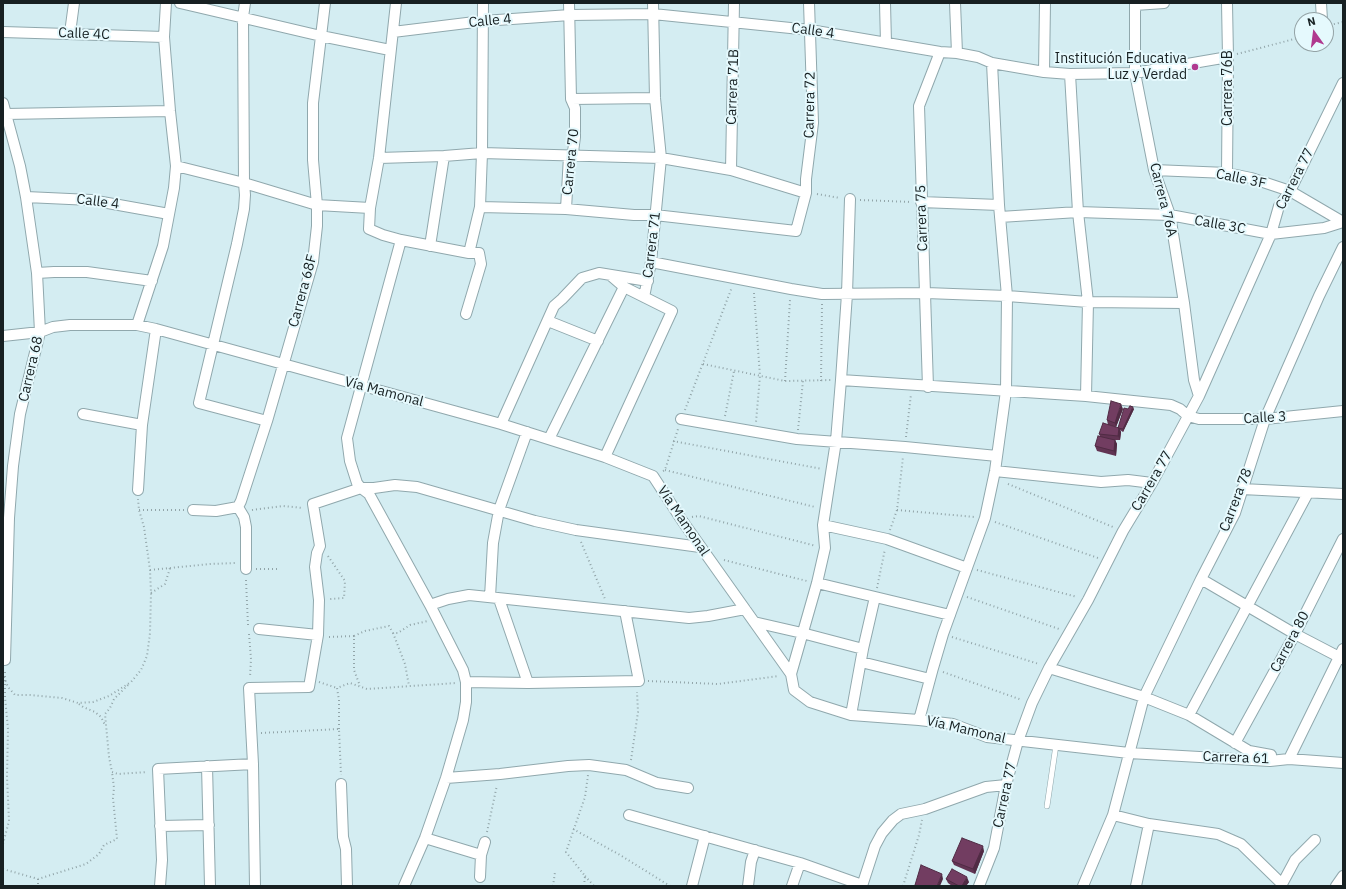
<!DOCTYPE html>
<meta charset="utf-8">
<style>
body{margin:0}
#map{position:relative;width:1346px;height:889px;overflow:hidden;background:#d4edf2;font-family:"IBM Plex Sans",sans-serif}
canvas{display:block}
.frame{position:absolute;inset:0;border:4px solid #172022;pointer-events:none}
.north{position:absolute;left:1294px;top:12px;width:40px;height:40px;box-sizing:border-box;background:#e5f9fd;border:1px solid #93a2a5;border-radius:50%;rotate:346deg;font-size:11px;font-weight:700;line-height:16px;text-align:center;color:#172022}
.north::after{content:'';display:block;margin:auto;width:14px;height:18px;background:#b0398f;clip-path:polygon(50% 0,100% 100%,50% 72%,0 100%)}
</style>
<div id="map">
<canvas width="1346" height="889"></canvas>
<div class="frame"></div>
<div class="north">N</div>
</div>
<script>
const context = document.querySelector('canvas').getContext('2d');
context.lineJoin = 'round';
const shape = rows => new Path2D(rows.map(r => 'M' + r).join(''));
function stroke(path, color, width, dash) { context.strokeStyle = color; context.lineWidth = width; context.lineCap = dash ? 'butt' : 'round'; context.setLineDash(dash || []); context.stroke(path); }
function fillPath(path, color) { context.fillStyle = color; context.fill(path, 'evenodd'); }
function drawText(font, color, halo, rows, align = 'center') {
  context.font = font + ' "IBM Plex Sans",sans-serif'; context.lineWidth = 4; context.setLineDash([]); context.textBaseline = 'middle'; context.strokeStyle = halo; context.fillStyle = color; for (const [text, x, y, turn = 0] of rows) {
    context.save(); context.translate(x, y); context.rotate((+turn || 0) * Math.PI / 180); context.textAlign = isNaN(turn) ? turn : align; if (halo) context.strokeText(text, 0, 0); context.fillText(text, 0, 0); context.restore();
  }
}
const path = shape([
 [1330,25,1343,22],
 [1237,54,1302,37],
 [817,194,840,198],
 [860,200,912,202],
 [754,293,760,376,756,422],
 [703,364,785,381,832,380],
 [785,381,790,300],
 [821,381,822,304],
 [685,410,732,287],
 [725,416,734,371],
 [798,430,803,381],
 [906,437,911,394],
 [673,441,822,469],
 [665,470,815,507],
 [663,471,665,470,678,429],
 [1008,484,1113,527],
 [139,510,184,510],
 [252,510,283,506,303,508],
 [897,510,975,517],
 [692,517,699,516,816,546],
 [995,522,1098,558],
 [890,530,897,510,903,457],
 [581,542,605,599],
 [328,556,345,581,344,598,330,599],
 [724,560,807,581],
 [256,569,279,569],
 [150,570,210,564,236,563],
 [977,570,1077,597],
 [246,580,248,625],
 [877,588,885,549],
 [151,593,165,584,170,568],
 [967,597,1059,629],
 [393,633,405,664,409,686],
 [249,634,251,659,250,677],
 [354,636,365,631,389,626,393,633,398,633,410,625,428,621],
 [329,637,354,636,354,670,360,686],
 [952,637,1039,664],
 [943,672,1022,700],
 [4,677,8,687,15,695,30,695,62,698,78,703,93,702,109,696,131,682,141,670,147,656,150,633,151,593,150,570,144,527,139,510,138,499],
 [648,681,718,684,779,676],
 [319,682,337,688],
 [128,685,114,699,110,708,105,714,109,757,112,772,118,774,147,772],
 [79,704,83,707,95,712,101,717,105,725],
 [339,729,339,700,337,688,350,683,367,689,456,683],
 [261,733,339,729,341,775],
 [631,760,638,712,637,692],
 [573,829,620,855,670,886],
 [487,832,497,785],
 [3,844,9,821,7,777,8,729,5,697,5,670],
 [3,869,38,879,86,864,99,854,104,845,117,839,113,798,114,788,112,772],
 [585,876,594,886],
 [38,879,38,886],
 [553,886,555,872],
 [584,886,585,876,566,852,585,797,588,775],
 [903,886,919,835,922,820]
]);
const lane = shape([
 [1047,806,1056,745]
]);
const street = shape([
 [180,3,321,36,390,50],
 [245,3,243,17,244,183,245,195,244,209,237,244,199,403,267,421],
 [396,3,379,158,370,208,369,229,383,235,401,240,469,253,479,253,481,264,466,314],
 [885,3,886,43],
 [955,3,957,53],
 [1135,3,1135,73,1154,170,1170,215,1184,303,1194,380,1199,396],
 [1227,3,1228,57,1227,173],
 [1321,3,1322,20],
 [1135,5,1164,3],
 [3,32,164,37],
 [393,32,483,21,570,15,653,14,810,30,940,52,957,53,978,57,992,63,1044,72,1070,74,1135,73,1228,57],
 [70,33,74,3],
 [1044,72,1045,3],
 [1070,74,1078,212,1088,302,1086,396],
 [571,99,655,98],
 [3,103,20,166,26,197,37,273,40,332,20,414,13,466,9,518,5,660,3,660],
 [6,114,170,111],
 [379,158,444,156,482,153,661,158,731,170,806,193],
 [176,166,244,183,317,205,370,208],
 [731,170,734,3],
 [1154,170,1227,173,1251,178,1290,191,1343,222],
 [26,197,91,200,169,214],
 [921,202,999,205],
 [480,207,566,209,634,215,655,215,796,231,806,193,806,179,813,123,809,3],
 [566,209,569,156,573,152,575,137,575,108,571,99,569,3],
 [1000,217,1078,212,1170,215,1271,234,1324,228,1343,222],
 [401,240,347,438,350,461,357,483,361,488,369,494,430,605,463,670,466,682,466,702,463,720,446,778,425,838,404,886],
 [430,246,444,156],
 [469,253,480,207,482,153,483,3],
 [651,262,791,289,822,294,926,293,1007,296,1088,302,1184,303],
 [37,273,54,272,87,272,152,281],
 [644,297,651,262,661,158,655,98,653,3],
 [548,321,598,341],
 [137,325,163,246,174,188,176,166,170,111,164,37,166,3],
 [3,336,40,332,53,327,70,325,137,325,156,329,501,424,605,457,653,476,681,519,791,674,794,690,810,702,851,715,919,720,953,724,987,737,1129,753,1270,761,1289,759,1343,763],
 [841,380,1086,396,1171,405,1180,409,1188,416,1199,419,1265,419,1343,411],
 [928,387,919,106,940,52],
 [83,414,142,425],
 [681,419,797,439,905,447,997,456],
 [501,424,554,306,562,299,582,278,599,273,648,281],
 [549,439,624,287],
 [605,457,672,311,624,287,610,275],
 [995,471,1101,482,1128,480,1152,483],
 [1242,489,1343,494],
 [138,490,142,425,156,329],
 [193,510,216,511,238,507],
 [823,525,887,539,967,568],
 [246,569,246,527,244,517,238,507,241,501,267,421,313,262,317,226,317,205,313,160,313,103,325,3],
 [1201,579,1295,634,1343,659],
 [817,583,950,615],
 [490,597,493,543,499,510,527,432],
 [499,599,528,683],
 [430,605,448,599,469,595,689,618,708,616,745,609],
 [754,622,802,633,863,649],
 [259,629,318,635],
 [861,662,930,679],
 [1049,668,1144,697,1189,715,1249,751,1271,755],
 [791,674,817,583,825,548,823,525,836,441,841,380,847,294,850,199],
 [466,682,528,683,639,681,625,611],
 [851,715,863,649,875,597],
 [1189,715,1308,493],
 [919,720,933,668,943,634,985,518,995,471,1006,391,1007,296,999,205,992,63],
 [1235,743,1295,634,1343,539],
 [1289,759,1343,649],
 [207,766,210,886],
 [446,778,500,774,568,766,589,765,626,770,657,783,688,788],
 [341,784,343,837,346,849,347,886],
 [629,815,800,863,862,885],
 [1113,815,1149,824,1218,834,1241,844,1282,884],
 [160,826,209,825],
 [425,838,481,855],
 [480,877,481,855,485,842],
 [160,886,162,860,158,769,253,764],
 [255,886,253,764,249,688,309,687,318,635,319,600,315,567,317,553,320,546,313,504,361,488,374,488,395,485,417,487,535,521,576,530,700,547],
 [692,886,705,836],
 [748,886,751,862,755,850],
 [792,886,800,863],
 [862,886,875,846,882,833,893,820,901,814,925,809,986,787,1006,785],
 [979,886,994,848,1006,785,1018,741,1032,703,1049,668,1088,600,1123,531,1152,483,1199,396,1271,234,1279,206,1290,191,1343,83],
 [1083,886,1113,815,1144,697,1201,579,1235,513,1265,419,1319,296,1343,247],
 [1136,886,1149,824],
 [1281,886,1295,860,1315,840],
 [1336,886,1343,876]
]);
const wall = shape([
 [1123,409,1116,427,1108,425,1107,420],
 [1128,409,1134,409,1123,432,1120,430,1121,432,1120,440,1115,440,1117,444,1116,456,1097,451,1095,446,1100,436,1099,434,1118,428],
 [984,851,975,874,954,865,952,861],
 [946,879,969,882,966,886,952,886,948,883]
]);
const shadedWall = shape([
 [1121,404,1123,409,1116,427,1115,423],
 [1133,407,1134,409,1123,432,1123,429],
 [1119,428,1121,432,1120,440,1118,436],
 [1115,440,1117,444,1116,456,1114,451],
 [983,846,984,851,975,874,973,869],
 [942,874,943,879,940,886,937,886],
 [967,877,969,882,966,886,962,886]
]);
const building = shape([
 [1111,401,1121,404,1115,423,1107,420,1111,401],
 [1130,406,1133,407,1123,429,1118,428,1124,408,1128,409,1130,406],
 [1103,423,1119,428,1118,436,1099,434,1103,423],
 [1098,436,1115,440,1114,451,1095,446,1098,436],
 [962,838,983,846,973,869,952,861,962,838],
 [921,865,942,874,937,886,917,886,915,885,921,865],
 [952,869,967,877,962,886,959,886,946,879,952,869]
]);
const markers = [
 [1195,67,4,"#b0398f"]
];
const streetNames = [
 ["Calle 4",490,21,-5],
 ["Calle 4",813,31,8],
 ["Calle 4C",84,34,2],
 ["Carrera 71B",733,87,-88],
 ["Carrera 76B",1228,88,-90],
 ["Carrera 72",810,105,-89],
 ["Carrera 70",571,162,-84],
 ["Calle 3F",1241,179,12],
 ["Carrera 77",1295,179,-63],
 ["Carrera 76A",1163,200,76],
 ["Calle 4",98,202,7],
 ["Carrera 75",922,218,-92],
 ["Calle 3C",1220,225,10],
 ["Carrera 71",652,245,-83],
 ["Carrera 68F",303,291,-75],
 ["Carrera 68",31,369,-77],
 ["Vía Mamonal",384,392,15],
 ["Calle 3",1265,418,-3],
 ["Carrera 77",1152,481,-60],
 ["Carrera 78",1236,500,-69],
 ["Vía Mamonal",683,521,56],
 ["Carrera 80",1290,642,-62],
 ["Vía Mamonal",966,730,13],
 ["Carrera 61",1236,758,2],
 ["Carrera 77",1005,795,-78]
];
const poiNames = [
 ["Institución Educativa",1187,59],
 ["Luz y Verdad",1187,75]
];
stroke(lane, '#90a8ad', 6);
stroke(street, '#90a8ad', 12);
stroke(path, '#92a5a9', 2, [1, 3]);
stroke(lane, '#fff', 5);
stroke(street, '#fff', 10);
fillPath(wall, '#623453');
fillPath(shadedWall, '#502b44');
fillPath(building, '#723d61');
stroke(building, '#502b44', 1);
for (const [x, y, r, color] of markers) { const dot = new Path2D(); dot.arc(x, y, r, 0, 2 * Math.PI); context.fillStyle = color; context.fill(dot); stroke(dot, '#e5f9fd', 1.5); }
drawText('14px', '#172022', '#e5f9fd', streetNames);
drawText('14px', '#172022', '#e5f9fd', poiNames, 'right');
</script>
